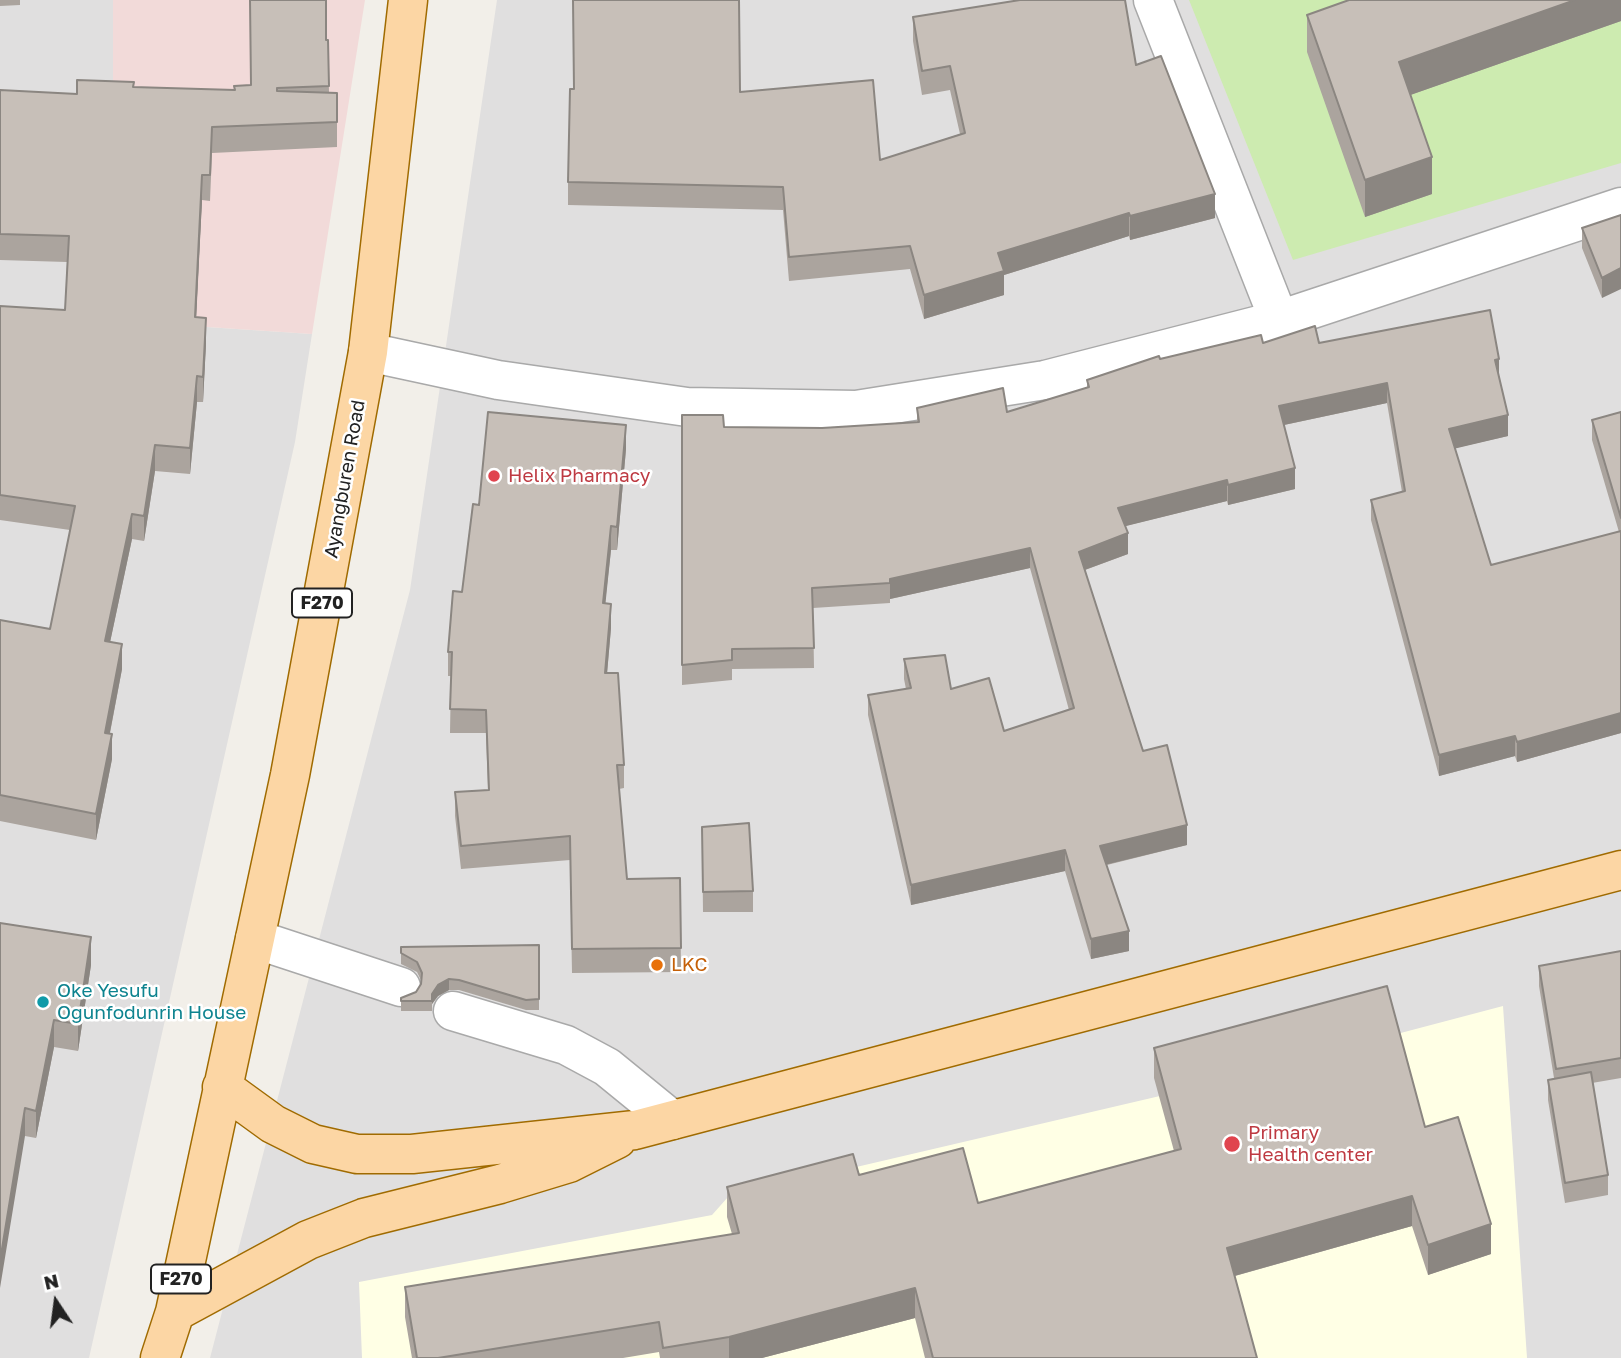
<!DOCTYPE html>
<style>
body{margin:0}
#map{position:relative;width:1621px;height:1358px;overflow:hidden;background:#f2efe9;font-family:"Golos Text",sans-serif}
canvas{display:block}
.north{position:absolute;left:21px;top:1267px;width:70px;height:70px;-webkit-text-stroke:5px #fff;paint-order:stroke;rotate:347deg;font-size:19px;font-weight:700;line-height:28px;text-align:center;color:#222}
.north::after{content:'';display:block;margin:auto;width:24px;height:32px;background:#222;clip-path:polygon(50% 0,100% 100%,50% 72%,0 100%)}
</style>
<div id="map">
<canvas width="1621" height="1358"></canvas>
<div class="north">N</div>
</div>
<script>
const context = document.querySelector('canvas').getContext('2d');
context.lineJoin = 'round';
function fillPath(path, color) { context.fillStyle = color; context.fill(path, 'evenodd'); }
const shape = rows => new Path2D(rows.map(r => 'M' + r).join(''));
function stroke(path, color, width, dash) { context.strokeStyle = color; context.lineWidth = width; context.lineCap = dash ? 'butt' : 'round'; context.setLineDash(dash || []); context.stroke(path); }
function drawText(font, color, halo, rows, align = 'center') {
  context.font = font + ' "Golos Text",sans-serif'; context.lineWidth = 5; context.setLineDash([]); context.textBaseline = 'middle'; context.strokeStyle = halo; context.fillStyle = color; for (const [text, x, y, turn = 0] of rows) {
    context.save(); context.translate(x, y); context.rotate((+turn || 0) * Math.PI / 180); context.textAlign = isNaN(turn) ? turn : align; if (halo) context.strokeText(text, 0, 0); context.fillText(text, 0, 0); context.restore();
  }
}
const residential = shape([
 [0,0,113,0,113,210,147,323,312,334,295,442,89,1358,0,1358],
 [497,0,1621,0,1621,1358,210,1358,410,590]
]);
const commercial = shape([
 [113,0,365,0,312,334,148,323,113,210]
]);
const education = shape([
 [1503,1006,1527,1358,362,1358,359,1282,712,1215,728,1197,1177,1092]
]);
const grass = shape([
 [1189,0,1621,0,1621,163,1293,260]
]);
const minor = shape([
 [1153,0,1279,320],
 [368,352,498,380,687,407,856,410,1045,380,1279,320,1621,207],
 [255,939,401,987],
 [453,1011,566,1045,607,1067,672,1120]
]);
const major = shape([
 [222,1087,273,1124,313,1144,357,1154,412,1154,635,1130,1621,870],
 [175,1312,308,1240,364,1218,500,1184,569,1163,617,1139],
 [160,1358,175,1312,290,775,368,352,408,0]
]);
const wall = shape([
 [0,0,20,0,20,5,0,6],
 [1307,15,1621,21,1410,95,1432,194,1365,217,1307,52],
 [913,17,1136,65,1215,218,1130,240,1129,236,1004,275,1004,295,924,319,910,269,789,281,783,210,568,205,568,182,574,89,740,92,880,160,960,134,950,90,922,95,913,41],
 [326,40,328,40,329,93,337,93,337,147,212,153,210,201,202,200,196,317,206,343,203,402,197,402,190,474,155,471,144,541,132,539,110,642,122,669,110,733,112,759,96,840,0,821,0,620,50,629,70,530,0,520,0,306,65,310,67,262,0,260,0,96,77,94,134,87,234,90,250,85],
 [1621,215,1602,298,1582,248,1582,228],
 [1263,343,1319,343,1499,379,1508,436,1455,448,1491,565,1619,532,1592,440,1592,420,1621,412,1621,733,1517,762,1515,756,1439,776,1371,520,1371,500,1402,492,1387,403,1284,425,1295,489,1228,505,1227,501,1125,526,1128,554,1085,570,1143,751,1187,845,1107,865,1129,951,1091,959,1065,871,911,905,868,715,868,695,906,689,904,679,904,659,951,689,1004,731,1069,710,1030,568,890,599,890,603,813,608,814,668,732,669,732,680,682,685,682,415,724,427,822,428,917,422,917,408,1007,412,1087,388,1087,380,1160,359],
 [626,449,617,550,611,550,605,603,611,628,607,673,624,765,624,788,619,789,627,879,680,878,681,972,572,973,570,860,461,869,455,816,455,792,488,790,486,733,450,733,451,676,448,676,448,652,462,592,479,505],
 [702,827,753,891,753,912,703,912],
 [0,923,91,965,78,1051,54,1047,36,1138,25,1136],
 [539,945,539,1010,526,1010,459,990,449,990,438,996,432,1004,432,1011,401,1011,401,998,416,992,421,984,422,982,417,972,401,964,401,947],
 [1621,951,1621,1078,1592,1083,1608,1175,1608,1195,1565,1203,1548,1100,1548,1080,1554,1078,1539,986,1539,966],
 [1154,1048,1425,1127,1491,1254,1428,1275,1412,1226,1235,1276,1257,1358,925,1358,915,1318,762,1358,660,1358,659,1352,623,1358,412,1358,405,1317,405,1287,732,1234,727,1217,727,1187,859,1175,978,1203,1174,1151,1154,1078]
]);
const shadedWall = shape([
 [1575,0,1621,0,1621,21,1399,99,1399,62],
 [1432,157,1432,194,1365,217,1365,180],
 [202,175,202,200,195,342,195,317],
 [1215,194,1215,218,1130,240,1130,216],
 [1129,213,1129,236,1004,275,1004,295,924,319,924,295,998,253],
 [1621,268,1621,289,1602,298,1602,278],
 [206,318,206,343,203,402,203,377],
 [1499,359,1499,379,1495,360],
 [197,376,197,402,190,474,190,448],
 [1387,383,1387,403,1279,426,1279,406],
 [1508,415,1508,436,1449,450,1449,429],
 [626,425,626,449,617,550,617,527],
 [155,445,155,471,144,541,144,516],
 [1295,468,1295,489,1228,505,1228,485],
 [1227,480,1227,501,1118,528,1118,508],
 [132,514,132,539,105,666,105,641],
 [611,526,611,550,603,627,603,603],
 [1128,533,1128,554,1079,572,1079,552],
 [1030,548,1030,568,890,599,890,579],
 [611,604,611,628,605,697,605,673],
 [122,644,122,669,105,758,105,733],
 [1621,713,1621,733,1517,762,1517,742],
 [112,734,112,759,96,840,96,814],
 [1515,736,1515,756,1439,776,1439,755],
 [1187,825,1187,845,1100,866,1100,846],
 [1065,850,1065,871,911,905,911,885],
 [1129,931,1129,951,1091,959,1091,939],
 [91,937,91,965,78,1051,78,1024],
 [449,979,449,990,438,996,432,1004,432,1011,432,994,438,985],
 [54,1020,54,1047,36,1138,36,1111],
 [25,1108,25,1136,0,1288,0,1261],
 [1412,1196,1412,1226,1227,1278,1227,1248],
 [1491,1224,1491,1254,1428,1275,1428,1245],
 [915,1288,915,1318,762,1358,729,1358,729,1337]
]);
const building = shape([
 [250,0,326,0,326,40,328,40,329,86,277,88,277,91,337,93,337,122,212,127,210,175,202,175,195,317,206,318,203,377,197,376,190,448,155,445,144,516,132,514,105,641,122,644,105,733,112,734,96,814,0,795,0,620,50,629,75,506,0,495,0,306,65,310,69,236,0,234,0,90,77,94,77,80,134,82,133,87,235,90,234,86,251,85,250,0],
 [573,0,739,0,740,92,873,80,880,160,965,133,950,66,922,71,913,17,1020,0,1125,0,1136,65,1161,56,1215,194,1130,216,1129,213,998,253,1004,271,924,295,910,246,789,257,783,187,568,182,570,89,574,89,573,0],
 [1349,0,1575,0,1399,62,1432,157,1365,180,1307,15,1349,0],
 [1621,215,1621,268,1602,278,1582,228,1621,215],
 [1490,310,1499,359,1495,360,1508,415,1449,429,1491,565,1621,531,1621,713,1517,742,1515,736,1439,755,1371,500,1405,491,1387,383,1279,406,1295,468,1228,485,1227,480,1118,508,1128,533,1079,552,1143,751,1167,745,1187,825,1100,846,1129,931,1091,939,1065,850,911,885,868,695,911,688,904,659,945,655,951,689,989,678,1004,731,1074,708,1030,548,890,579,890,583,812,588,814,648,732,649,732,660,682,665,682,415,723,415,724,427,822,428,919,422,917,408,1003,388,1007,412,1089,387,1087,380,1159,356,1160,359,1261,335,1263,343,1315,326,1319,343,1490,310],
 [488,412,626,425,617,527,611,526,603,603,611,604,605,673,618,673,624,765,617,765,627,879,680,878,681,948,572,949,570,836,461,846,455,792,489,790,486,710,450,709,452,652,448,652,453,591,462,592,473,504,479,505,488,412],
 [1621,412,1621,518,1592,420,1621,412],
 [749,823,753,891,703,892,702,827,749,823],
 [0,923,91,937,78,1024,54,1020,36,1111,25,1108,0,1261,0,923],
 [539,945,539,999,526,1000,459,980,449,979,438,985,432,994,432,1001,401,1001,401,998,416,992,421,984,422,973,417,962,401,953,401,947,539,945],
 [1621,951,1621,1058,1556,1069,1539,966,1621,951],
 [1387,986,1425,1127,1458,1117,1491,1224,1428,1245,1412,1196,1227,1248,1257,1358,933,1358,915,1288,729,1337,663,1348,659,1322,438,1358,417,1358,405,1287,739,1233,727,1187,853,1154,859,1175,963,1148,978,1203,1181,1149,1154,1048,1387,986],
 [1591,1072,1608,1175,1565,1183,1548,1080,1591,1072]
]);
const markers = [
 [494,476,7,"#e0444e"],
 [657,965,7,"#e8710a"],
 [43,1002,7,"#0f9aa8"],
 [1232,1144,9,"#e0444e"]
];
const shields = [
 [322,603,60],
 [181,1279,60]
];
const shieldNames = [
 ["F270",322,603],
 ["F270",181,1279]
];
const healthNames = [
 ["Helix Pharmacy",508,476],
 ["Primary",1248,1133],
 ["Health center",1248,1155]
];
const streetNames = [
 ["Ayangburen Road",345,479,-80]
];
const foodNames = [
 ["LKC",671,965]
];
const cultureNames = [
 ["Oke Yesufu",57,991],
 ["Ogunfodunrin House",57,1013]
];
fillPath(residential, '#e0dfdf');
fillPath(commercial, '#f2dad9');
fillPath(education, '#ffffe5');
fillPath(grass, '#cdebb0');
stroke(minor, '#a9a9a9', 41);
stroke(major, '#a06b00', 41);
stroke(minor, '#fff', 38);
stroke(major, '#fcd6a4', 38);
fillPath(wall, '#aba49e');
fillPath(shadedWall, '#8b8681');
fillPath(building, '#c7bfb8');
stroke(building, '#8b8681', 2);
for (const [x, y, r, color] of markers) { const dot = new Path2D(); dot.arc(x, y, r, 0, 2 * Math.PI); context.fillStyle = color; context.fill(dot); stroke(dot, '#fff', 2.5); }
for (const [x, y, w] of shields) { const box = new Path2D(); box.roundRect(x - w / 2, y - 14.5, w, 29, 5); context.fillStyle = '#fff'; context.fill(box); stroke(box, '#222', 2); }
drawText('bold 18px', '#222', null, shieldNames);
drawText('19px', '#be3a42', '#fff', healthNames, 'left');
drawText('19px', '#222', '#fff', streetNames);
drawText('19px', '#c56008', '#fff', foodNames, 'left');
drawText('19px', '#0d838f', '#fff', cultureNames, 'left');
</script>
